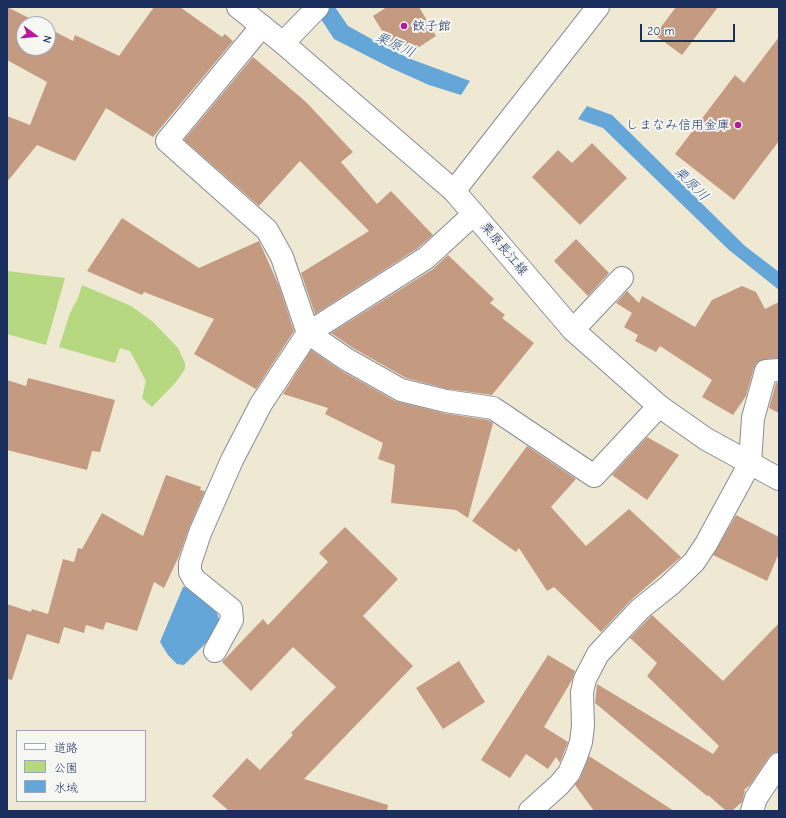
<!DOCTYPE html>
<meta charset="utf-8">
<style>
body{margin:0}
#map{position:relative;width:786px;height:818px;overflow:hidden;background:#efe9d4;font-family:"Comic Neue","Klee One",sans-serif}
canvas{display:block}
.frame{position:absolute;inset:0;border:8px solid #1b2f5e;pointer-events:none}
.legend{position:absolute;left:16px;top:730px;width:130px;height:72px;box-sizing:border-box;background:#f6f6f2;border:1px solid #9ea6b7;margin:0;padding:5px 7px;list-style:none;font-size:12px;color:#1b2f5e}
.legend li{display:flex;align-items:center;gap:8px;height:20px}
.legend b{width:20px;border:1px solid #9ea6b7}
.north{position:absolute;left:16px;top:16px;width:40px;height:40px;box-sizing:border-box;background:#f6f6f2;border:1px solid #9ea6b7;border-radius:50%;rotate:106deg;font-size:11px;font-weight:700;line-height:16px;text-align:center;color:#1b2f5e}
.north::after{content:'';display:block;margin:auto;width:14px;height:18px;background:#b5179e;clip-path:polygon(50% 0,100% 100%,50% 72%,0 100%)}
.scale{position:absolute;left:640px;top:24px;width:95px;height:18px;box-sizing:border-box;border:2px solid #1b2f5e;border-top:0;padding-left:5px;font-size:12px;line-height:14px;white-space:nowrap;color:#1b2f5e;-webkit-text-stroke:3px #f6f6f2;paint-order:stroke}
</style>
<div id="map">
<canvas width="786" height="818"></canvas>
<div class="frame"></div>
<ul class="legend">
<li><b style="height:5px;background:#fff"></b>道路</li>
<li><b style="height:11px;background:#b5d881"></b>公園</li>
<li><b style="height:11px;background:#65a6d8"></b>水域</li>
</ul>
<div class="north">N</div>
<div class="scale">20 m</div>
</div>
<script>
const context = document.querySelector('canvas').getContext('2d');
context.lineJoin = 'round';
function fillPath(path, color) { context.fillStyle = color; context.fill(path, 'evenodd'); }
const shape = rows => new Path2D(rows.map(r => 'M' + r).join(''));
function stroke(path, color, width, dash) { context.strokeStyle = color; context.lineWidth = width; context.lineCap = dash ? 'butt' : 'round'; context.setLineDash(dash || []); context.stroke(path); }
function drawText(font, color, halo, rows, align = 'center') {
  context.font = font + ' "Comic Neue","Klee One",sans-serif'; context.lineWidth = 4; context.setLineDash([]); context.textBaseline = 'middle'; context.strokeStyle = halo; context.fillStyle = color; for (const [text, x, y, turn = 0] of rows) {
    context.save(); context.translate(x, y); context.rotate((+turn || 0) * Math.PI / 180); context.textAlign = isNaN(turn) ? turn : align; if (halo) context.strokeText(text, 0, 0); context.fillText(text, 0, 0); context.restore();
  }
}
const green = shape([
 [7,271,65,278,46,345,7,334],
 [82,285,131,306,153,322,178,348,185,363,185,369,176,382,152,407,142,398,146,381,130,351,120,348,115,363,59,347,70,313,78,298]
]);
const water = shape([
 [318,7,335,7,348,26,377,42,408,58,470,81,461,95,429,85,391,68,334,39,319,16],
 [587,106,612,115,745,246,779,272,779,290,729,250,603,128,578,119],
 [183,587,189,587,217,613,219,619,219,625,208,641,184,665,177,664,168,655,160,642]
]);
const building = shape([
 [7,7,41,24,24,24,24,48,48,48,48,28,73,41,75,35,119,56,154,7,180,7,222,37,225,34,233,41,153,137,106,108,75,161,37,145,7,182,7,116,30,125,47,82,7,60],
 [387,7,419,7,436,36,413,51,411,47,407,49,402,41,392,47,373,16],
 [676,7,718,7,682,55,655,35],
 [779,37,779,141,734,200,675,154,735,75,744,83],
 [253,57,306,102,353,152,341,162,377,204,391,191,433,235,418,248,315,314,301,273,369,231,300,161,259,206,184,140],
 [592,143,627,178,580,225,532,177,558,150,572,163],
 [122,218,199,268,259,241,279,286,294,331,256,389,194,354,214,319,144,292,142,295,87,271],
 [576,239,609,273,588,296,554,261],
 [448,255,494,299,490,303,505,315,502,318,534,343,492,395,448,389,406,378,353,348,331,333,433,269],
 [742,286,756,292,765,309,779,302,779,358,765,359,758,362,754,368,746,396,733,415,702,397,712,380,660,346,656,352,635,341,638,335,624,327,632,313,616,303,627,291,639,303,642,296,695,327,712,300],
 [311,350,340,370,395,401,443,413,488,420,493,423,468,518,456,510,391,503,395,465,378,459,383,443,325,414,328,408,283,394],
 [28,378,115,400,100,452,92,451,87,470,7,450,7,380,26,386],
 [776,383,779,383,779,413,769,408],
 [647,437,679,455,647,500,612,475],
 [527,446,576,479,551,507,586,546,629,509,681,557,631,600,601,632,554,587,547,591,519,548,516,552,472,521],
 [166,475,201,487,200,490,205,491,189,528,179,556,164,588,154,582,137,631,106,622,103,630,86,625,84,633,64,627,59,644,27,634,12,680,7,679,7,604,31,612,32,609,48,614,63,559,74,562,78,548,82,549,102,513,143,536],
 [736,515,779,537,779,553,767,581,713,555],
 [345,527,398,579,363,616,413,666,304,779,388,805,387,811,229,811,212,796,247,758,260,770,293,735,291,733,336,687,293,647,251,691,222,662,263,619,268,625,328,562,319,553],
 [652,615,723,681,779,623,779,752,773,753,769,757,750,785,744,790,745,791,742,802,732,811,726,811,708,795,707,796,595,703,597,684,713,754,719,746,647,676,657,663,630,638],
 [548,655,575,671,572,680,544,727,568,742,560,763,556,757,548,769,526,754,510,778,481,760],
 [459,661,485,702,443,729,416,688],
 [589,756,674,811,594,811,575,785,580,778]
]);
const minor = shape([
 [262,26,167,141,267,230,282,257,308,333,346,359,401,390,446,401,493,408,594,476,659,406],
 [283,43,318,7],
 [454,191,598,7],
 [573,330,622,278],
 [215,651,232,620,231,609,194,579,190,572,190,563,200,533,232,460,261,404,308,333,426,258,474,214],
 [530,811,559,785,569,773,576,757,581,742,583,726,582,692,585,679,598,654,640,609,670,585,694,562,706,544,750,463,753,418,766,371,779,370],
 [752,811,756,798,779,764]
]);
const major = shape([
 [238,7,283,43,454,191,573,330,659,406,706,439,779,479]
]);
const markers = [
 [404,26,4,"#b5179e"],
 [738,125,4,"#b5179e"]
];
const poiNames = [
 ["餃子館",412,26],
 ["しまなみ信用金庫",730,125,"right"]
];
const streetNames = [
 ["栗原長江線",504,249,50]
];
const waterNames = [
 ["栗原川",395,45,25],
 ["栗原川",691,184,45]
];
fillPath(green, '#b5d881');
fillPath(water, '#65a6d8');
fillPath(building, '#c49b81');
stroke(minor, '#858c99', 24);
stroke(major, '#858c99', 24);
stroke(minor, '#fff', 22);
stroke(major, '#fff', 22);
for (const [x, y, r, color] of markers) { const dot = new Path2D(); dot.arc(x, y, r, 0, 2 * Math.PI); context.fillStyle = color; context.fill(dot); stroke(dot, '#f6f6f2', 1.5); }
drawText('13px', '#1b2f5e', '#f6f6f2', poiNames, 'left');
drawText('13px', '#1b2f5e', '#f6f6f2', streetNames);
drawText('italic 14px', '#355989', '#f6f6f2', waterNames);
</script>
